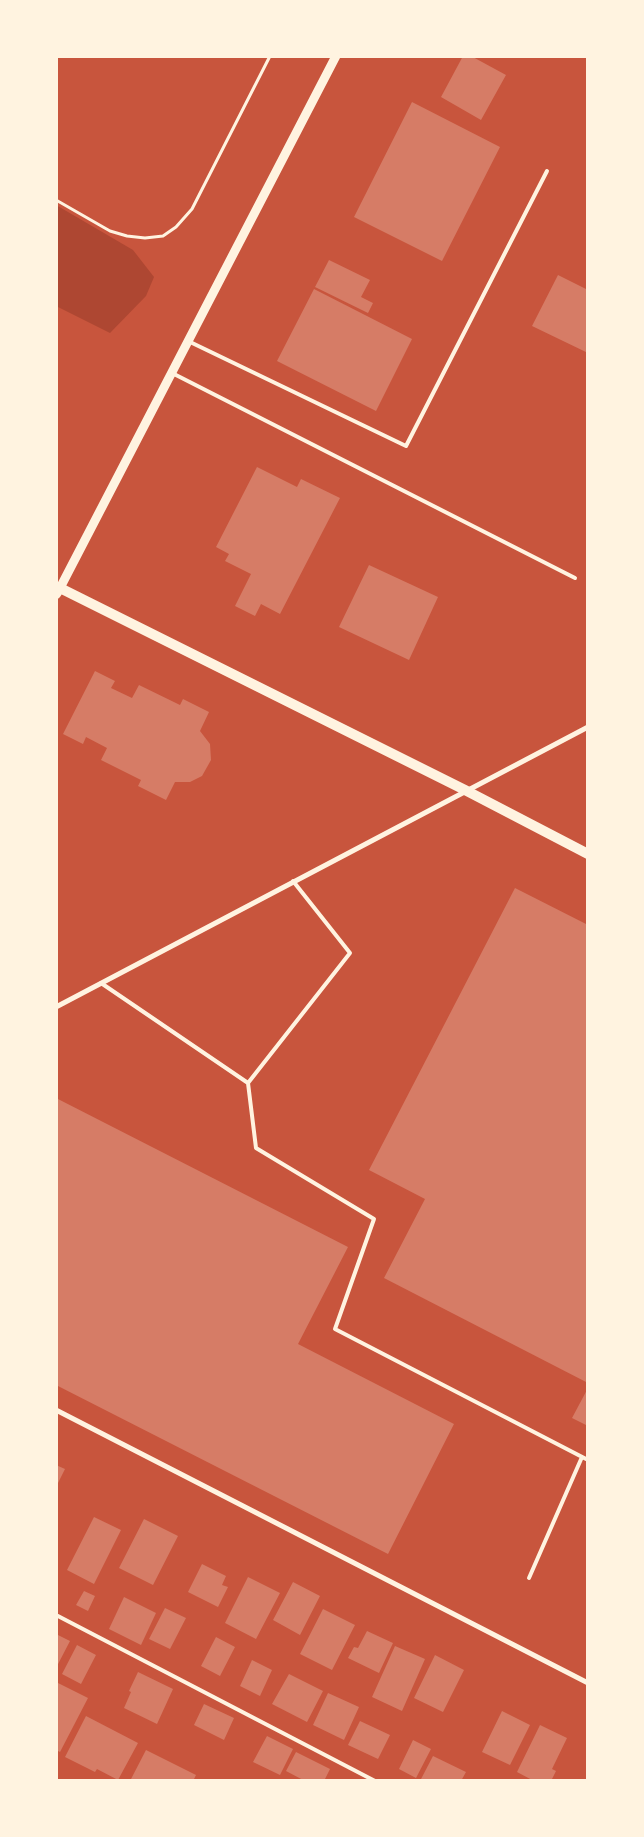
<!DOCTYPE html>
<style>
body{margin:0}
#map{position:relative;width:644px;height:1837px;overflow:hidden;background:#c8553d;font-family:Lato,sans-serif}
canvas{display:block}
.frame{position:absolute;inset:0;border:58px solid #fff3e0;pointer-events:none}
</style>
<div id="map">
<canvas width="644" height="1837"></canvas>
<div class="frame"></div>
</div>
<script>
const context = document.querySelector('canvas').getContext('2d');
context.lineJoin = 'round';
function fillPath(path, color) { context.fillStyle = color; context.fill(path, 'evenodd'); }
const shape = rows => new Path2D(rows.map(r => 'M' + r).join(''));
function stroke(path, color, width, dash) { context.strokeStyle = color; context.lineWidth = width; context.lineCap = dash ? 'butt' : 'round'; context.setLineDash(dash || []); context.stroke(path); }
const green = shape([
 [56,205,133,250,154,277,146,296,110,333,56,306]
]);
const building = shape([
 [463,56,471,56,506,75,481,120,441,97],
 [412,102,500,147,442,261,354,217],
 [329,260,370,280,361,297,373,303,368,313,315,287],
 [558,275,588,290,588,353,532,326],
 [314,289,412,339,376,411,277,361],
 [257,467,297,487,301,479,340,498,280,614,261,604,255,616,235,606,251,574,225,561,229,554,216,547],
 [369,565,438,597,409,660,339,627],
 [95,671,115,681,111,688,132,698,139,685,180,705,183,699,209,712,200,731,210,744,211,760,202,776,190,782,175,782,166,800,138,786,141,780,101,760,107,748,86,737,83,744,63,734],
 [515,888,588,925,588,1383,384,1278,425,1199,369,1170],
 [56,1098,348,1247,298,1344,454,1424,388,1554,56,1385],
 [588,1388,588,1426,572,1418],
 [56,1465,65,1469,56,1487],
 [94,1517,121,1530,94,1584,67,1570],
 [144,1519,178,1536,153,1585,119,1568],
 [202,1564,226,1576,222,1585,228,1587,218,1607,188,1592],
 [248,1577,280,1593,256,1639,225,1623],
 [293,1582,320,1596,300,1635,273,1620],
 [84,1591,95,1596,88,1611,76,1605],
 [124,1597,156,1613,141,1645,109,1629],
 [165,1608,186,1618,170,1649,149,1639],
 [323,1609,355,1625,332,1670,300,1654],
 [367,1631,393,1643,379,1673,348,1658,354,1647,358,1648],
 [56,1634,70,1641,56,1668],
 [216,1637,235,1647,220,1676,201,1666],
 [77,1645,96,1655,81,1684,62,1674],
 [395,1646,425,1659,402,1711,372,1697],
 [435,1655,464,1670,443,1712,414,1698],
 [252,1660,272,1670,260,1696,240,1686],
 [138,1672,173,1689,157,1724,124,1708,131,1692,129,1691],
 [289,1674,323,1691,307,1722,272,1704],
 [56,1682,88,1698,60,1752,56,1750],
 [328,1693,359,1707,344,1740,313,1725],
 [204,1704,234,1718,224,1740,194,1725],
 [502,1711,530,1725,510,1765,482,1752],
 [86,1716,138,1743,118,1780,97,1769,95,1772,65,1757],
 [360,1721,390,1735,378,1759,348,1745],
 [540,1725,567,1738,552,1769,556,1771,551,1781,534,1781,517,1772],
 [267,1736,293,1749,280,1775,253,1762],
 [413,1740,431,1749,416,1778,399,1769],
 [146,1750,196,1775,193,1781,130,1781],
 [296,1752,330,1769,324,1781,305,1781,286,1771],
 [433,1756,466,1772,461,1781,420,1781]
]);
const path = shape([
 [56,200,110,231,127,236,145,238,163,236,176,227,192,209,270,56]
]);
const service = shape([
 [188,341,406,446,547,171],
 [172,373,575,578],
 [101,983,248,1083,350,953,293,881],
 [248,1083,256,1148,374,1219,335,1329,588,1460],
 [529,1578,582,1457],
 [56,1615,375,1781]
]);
const minor = shape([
 [56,1007,588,727],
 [56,1410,588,1683]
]);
const tertiary = shape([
 [56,586,60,588,336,56]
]);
const secondary = shape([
 [56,594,60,588,465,790,588,854]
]);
fillPath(green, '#ae4732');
fillPath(building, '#d67c66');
stroke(path, '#fff3e0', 3);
stroke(service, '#fff3e0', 4);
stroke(minor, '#fff3e0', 5);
stroke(tertiary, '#fff3e0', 9);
stroke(secondary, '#fff3e0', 10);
</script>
